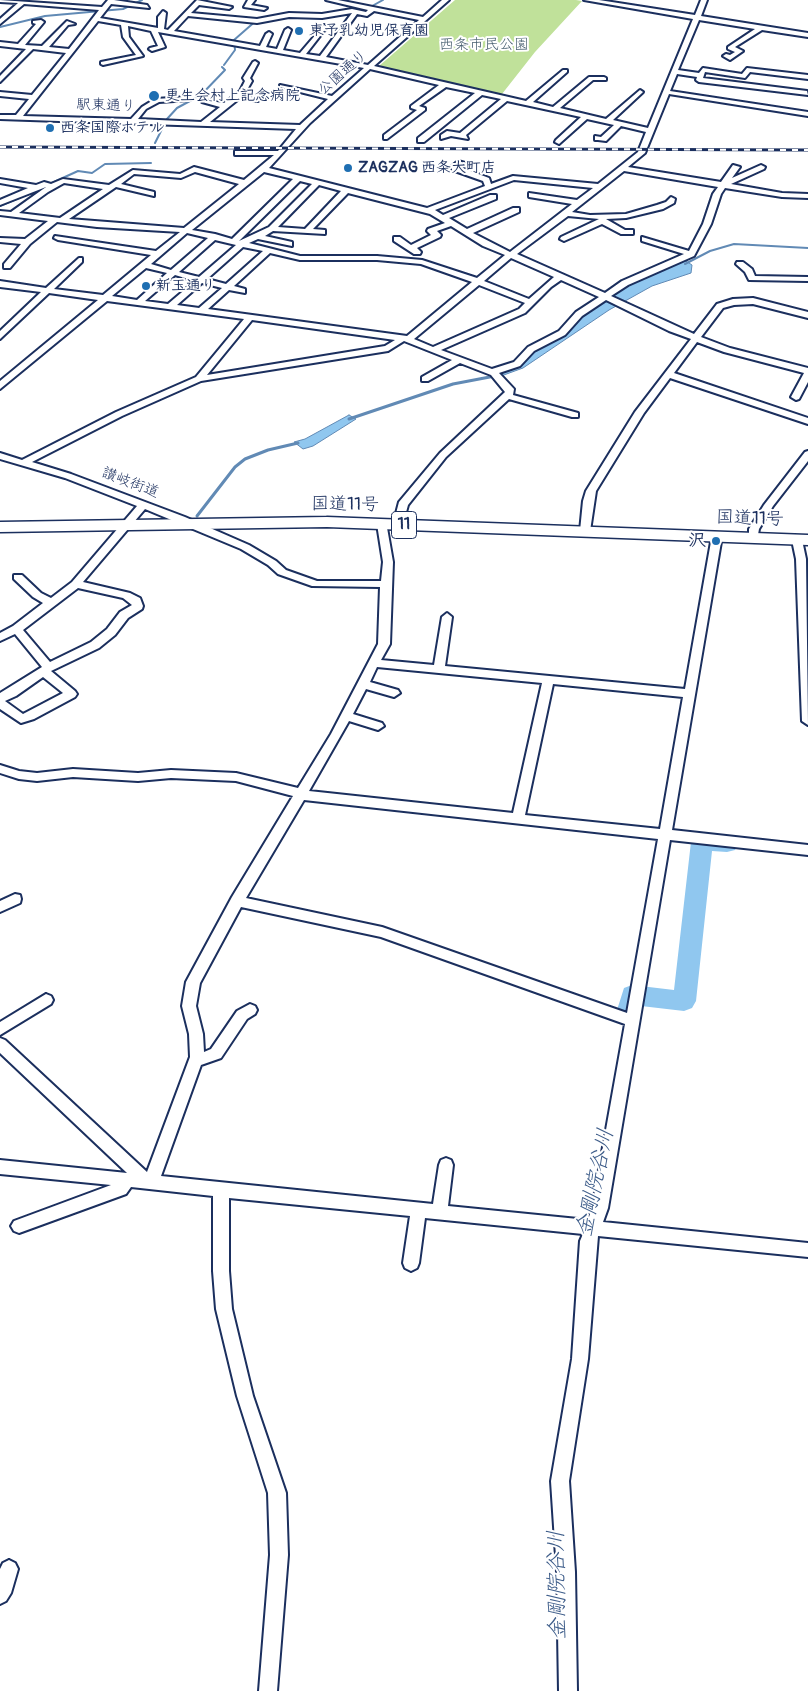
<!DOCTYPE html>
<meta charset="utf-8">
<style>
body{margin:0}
canvas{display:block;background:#fff}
</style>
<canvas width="808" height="1691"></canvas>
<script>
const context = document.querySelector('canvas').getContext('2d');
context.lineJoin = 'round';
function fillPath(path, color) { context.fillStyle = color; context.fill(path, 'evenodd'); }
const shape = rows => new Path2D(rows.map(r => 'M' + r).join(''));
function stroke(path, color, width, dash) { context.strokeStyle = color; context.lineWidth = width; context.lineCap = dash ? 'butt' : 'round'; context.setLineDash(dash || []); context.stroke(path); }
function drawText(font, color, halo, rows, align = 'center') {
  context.font = font + ' Pangolin,"Klee One",sans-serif'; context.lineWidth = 4; context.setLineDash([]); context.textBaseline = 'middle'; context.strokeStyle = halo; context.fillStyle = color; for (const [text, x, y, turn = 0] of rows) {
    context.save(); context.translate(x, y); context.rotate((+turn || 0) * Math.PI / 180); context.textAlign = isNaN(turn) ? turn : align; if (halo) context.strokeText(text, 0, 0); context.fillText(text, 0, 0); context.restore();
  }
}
const green = shape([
 [455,0,576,0,582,1,535,52,502,94,379,66]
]);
const water = shape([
 [691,257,691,258,686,261,692,265,691,273,652,286,609,310,523,368,501,376,503,372,520,366,537,349,566,333,577,323,581,317,627,284,691,257],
 [349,415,356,419,313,446,303,449,294,442,305,439,349,415]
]);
const streamFar1 = shape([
 [350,10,365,10,383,0],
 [293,13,309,14],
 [0,27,45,16,123,9,142,0],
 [224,65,235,50,234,40,258,19,286,14],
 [167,119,177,108,201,95,225,70,222,67],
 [155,143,164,125],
 [45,186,78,171,92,173,105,164,151,163],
 [0,206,21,197],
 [685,264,710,251,734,244,808,248]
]);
const stream = shape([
 [349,419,453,384,495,376],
 [197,516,235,467,245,459,268,450,298,443]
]);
const river = shape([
 [702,834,727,836,735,838,738,844,735,850,727,852,712,851,696,1001,692,1008,684,1011,641,1006,637,1017,629,1020,621,1017,617,1010,624,988,632,985,674,990,691,842,695,836,702,834]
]);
const minor = shape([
 [0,0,102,7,108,0,114,0,147,5,149,8,111,4,100,18,158,28,158,17,163,11,166,13,164,29,168,30,197,0,232,7,229,9,199,5,191,13,257,19,289,13,322,14,352,9,366,12,368,10,326,0,338,0,423,17,442,0,449,0,374,66,526,101,563,70,567,70,567,72,533,102,553,107,589,77,604,77,606,78,606,80,593,80,560,108,606,119,640,90,643,92,642,93,613,120,648,128,693,19,584,0,599,0,695,15,701,0,707,0,701,16,808,33,808,37,762,30,735,47,743,51,730,60,723,56,726,54,730,55,735,52,728,49,728,47,755,29,699,20,678,70,699,73,703,68,742,74,747,68,808,75,808,79,750,72,745,78,705,72,703,78,807,91,808,95,699,82,696,80,697,77,677,74,670,91,808,112,808,116,669,94,645,153,628,167,721,182,733,165,740,167,732,178,761,165,765,167,764,169,731,184,782,193,808,194,808,198,782,197,725,188,721,194,711,224,694,256,628,285,611,296,694,334,717,304,733,299,753,298,808,312,808,318,753,304,734,305,723,308,701,337,730,348,808,368,808,382,799,399,796,400,791,397,804,373,724,352,697,342,674,373,808,418,808,424,670,378,644,413,596,491,590,531,585,534,581,533,580,531,583,501,586,491,635,412,691,339,669,331,606,300,582,316,565,335,534,351,520,366,499,373,514,389,513,395,578,413,578,417,572,417,509,399,446,457,408,505,402,527,394,527,393,525,399,502,440,453,505,392,491,375,460,363,428,381,422,381,422,377,452,360,404,341,388,351,201,381,122,416,32,462,71,474,185,517,249,545,276,561,286,570,317,581,381,581,383,562,377,524,378,522,386,522,393,562,390,644,381,660,434,665,442,617,447,613,452,617,445,666,685,689,712,536,717,533,722,536,672,830,808,845,808,855,670,840,608,1208,603,1222,808,1243,808,1257,598,1236,588,1359,569,1481,575,1572,577,1691,559,1691,557,1572,551,1481,572,1359,580,1241,583,1234,425,1218,419,1263,417,1268,411,1271,405,1268,403,1263,410,1216,229,1198,229,1271,232,1309,253,1396,286,1493,288,1555,277,1691,259,1691,270,1555,268,1493,237,1396,216,1309,213,1271,213,1196,131,1187,126,1194,19,1233,14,1231,11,1226,14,1221,111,1185,0,1174,0,1160,127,1173,0,1053,0,1038,5,1040,147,1172,190,1057,189,1034,182,1006,186,982,232,897,293,796,236,781,171,778,138,781,73,777,37,781,19,779,0,773,0,765,19,771,37,773,73,769,138,773,171,770,236,773,298,788,331,734,378,644,380,587,312,586,278,574,268,565,241,549,145,509,83,582,130,593,140,598,143,606,142,609,128,618,115,635,99,648,51,671,75,691,77,694,75,697,34,719,21,723,0,709,0,693,42,667,15,634,0,641,0,633,13,626,43,603,33,597,14,579,14,575,22,575,41,593,51,598,72,582,137,506,65,478,0,459,0,453,22,460,116,412,196,377,244,319,107,301,0,389,0,381,98,300,49,293,0,339,0,331,41,292,0,287,0,281,46,288,79,258,82,258,82,262,54,289,103,295,151,255,58,240,54,238,55,236,156,251,180,232,97,227,57,222,30,244,10,268,4,268,4,264,21,244,0,242,0,238,25,239,48,221,0,215,0,211,11,212,46,187,0,205,0,200,28,188,0,183,0,179,36,185,44,182,51,184,63,179,109,185,133,170,180,174,194,167,244,180,274,155,235,155,235,151,278,151,296,129,0,119,0,115,16,115,29,99,0,96,0,92,32,95,66,53,33,49,0,82,0,76,26,49,0,46,0,42,18,44,36,24,33,23,33,21,41,20,44,22,25,45,42,46,67,21,75,24,68,25,49,47,69,49,99,10,24,4,0,24,0,19,18,3,0,2,0,0],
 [374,11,419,20,368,65,326,57,357,14,367,16,374,11],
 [352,13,320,56,306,54,327,27,324,25,300,53,283,50,291,30,288,28,285,30,277,49,266,47,272,34,269,32,266,34,260,46,174,31,188,16,257,23,289,17,322,18,352,13],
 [98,21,121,25,123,37,136,55,101,62,101,64,103,65,143,56,129,37,128,26,151,31,158,46,150,48,149,49,152,51,165,47,158,32,364,68,332,96,280,85,280,87,328,99,300,125,210,122,240,98,258,101,258,99,244,95,252,81,250,78,258,63,255,61,253,62,243,78,245,81,240,91,224,103,202,100,202,102,220,107,201,122,138,119,146,109,159,102,190,100,191,99,188,97,155,99,142,107,131,119,23,116,98,21],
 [370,69,439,85,411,106,411,108,417,110,384,135,384,139,387,139,425,110,425,108,419,106,446,87,475,93,418,138,418,142,424,142,482,95,501,99,460,133,447,131,441,135,441,139,451,136,468,139,466,135,507,101,581,117,556,140,555,142,559,144,587,119,614,125,601,137,595,136,595,140,598,140,606,141,621,126,646,132,638,152,598,184,513,176,491,184,489,178,460,167,465,163,458,161,452,166,452,170,483,181,485,186,427,208,269,168,310,123,370,69],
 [624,171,718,187,713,194,703,224,689,251,642,237,642,241,684,254,622,281,605,293,517,254,568,216,599,219,561,237,560,239,564,241,602,224,621,234,633,234,633,230,625,230,606,219,626,218,663,209,674,203,675,199,671,197,666,202,657,205,626,214,590,215,572,212,624,171],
 [195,172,239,184,184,228,69,219,116,187,154,196,154,192,121,184,134,174,181,178,195,172],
 [264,172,293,179,232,239,215,234,192,230,264,172],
 [514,180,593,188,577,200,529,193,529,197,572,204,510,252,473,233,519,212,519,208,513,208,467,229,449,218,496,199,496,195,490,195,443,215,435,210,514,180],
 [300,181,312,184,269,227,239,241,300,181],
 [64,183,103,189,60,218,19,213,48,192,64,183],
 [319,185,341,191,305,229,278,227,319,185],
 [348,193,430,214,445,223,428,229,427,231,431,235,411,245,400,237,394,237,394,241,414,254,420,254,421,252,417,248,440,237,441,235,437,231,451,226,483,246,505,255,477,278,422,260,377,256,300,256,249,243,258,239,292,246,292,242,265,236,273,231,325,234,325,230,313,229,348,193],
 [187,233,208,238,171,270,151,264,187,233],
 [215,240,236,245,199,277,179,272,215,240],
 [243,247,263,251,226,284,207,279,243,247],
 [270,253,300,260,377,260,421,264,472,282,407,336,208,309,229,290,245,293,245,289,234,286,270,253],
 [511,258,554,277,529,299,484,281,511,258],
 [146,268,167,273,137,300,112,296,146,268],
 [175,275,195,281,168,304,145,301,175,275],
 [561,280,599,297,576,312,559,331,528,347,514,362,492,369,441,350,525,313,551,287,561,280],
 [202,283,222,288,199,308,177,305,202,283],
 [479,285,525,303,519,309,433,347,414,339,479,285],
 [252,320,395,340,385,346,207,375,252,320],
 [78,588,123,598,132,605,120,612,107,629,91,642,50,662,23,630,78,588],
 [377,667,542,683,513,813,309,791,349,721,378,730,384,726,382,723,353,714,366,689,394,697,400,693,398,690,370,682,377,667],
 [43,677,63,693,23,714,5,701,16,696,43,677],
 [553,684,683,697,660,829,525,815,553,684],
 [304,800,658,839,627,1013,382,927,246,898,304,800],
 [241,907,381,937,625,1024,592,1208,588,1220,448,1206,453,1165,451,1160,446,1158,441,1160,439,1165,433,1204,161,1176,201,1065,221,1058,247,1019,255,1014,257,1010,255,1006,250,1004,237,1011,211,1049,204,1052,203,1034,196,1006,200,983,241,907],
 [248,0,255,0,251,5,267,8,264,10,244,7,248,0],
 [737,262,743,262,752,269,755,276,808,277,808,281,749,280,745,272,736,264,737,262],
 [808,451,808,461,773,506,759,529,757,540,749,540,749,529,764,505,805,452,808,451],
 [797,537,802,540,806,559,808,725,802,721,796,559,792,540,797,537],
 [15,894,20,895,21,899,20,903,0,912,0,901,15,894],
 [46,994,51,996,53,1000,51,1004,0,1035,0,1022,46,994],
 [9,1560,15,1563,18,1569,11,1593,6,1601,0,1604,0,1569,3,1563,9,1560]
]);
const highway = shape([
 [327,517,808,535,808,545,327,527,0,532,0,522,327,517]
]);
const rail = shape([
 [0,147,808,150]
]);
const markers = [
 [299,31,5,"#1f6fb2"],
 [154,96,6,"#1f6fb2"],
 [50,128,5,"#1f6fb2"],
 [348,168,5,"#1f6fb2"],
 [146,286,5,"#1f6fb2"],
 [716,541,5,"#1f6fb2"]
];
const farPoinames = [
 ["東予乳幼児保育園",309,31],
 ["更生会村上記念病院",165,96],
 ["西条国際ホテル",60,128],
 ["ZAGZAG 西条大町店",358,168],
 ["新玉通り",156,286]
];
const farParknames = [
 ["西条市民公園",484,45]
];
const farStreetnames = [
 ["公園通り",343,73,-41],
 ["駅東通り",106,106,2],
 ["讃岐街道",130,483,21]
];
const shields = [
 [404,525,25]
];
const shieldNames = [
 ["11",404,525]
];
const streetNames = [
 ["国道11号",345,505,1],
 ["国道11号",750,519,2]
];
const poiNames = [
 ["沢",706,541]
];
const nearWaternames = [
 ["金剛院谷川",596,1183,-78],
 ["金剛院谷川",558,1585,-91]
];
fillPath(green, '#c0e19a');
fillPath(water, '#90c7ef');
stroke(water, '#618ab5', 1);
stroke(streamFar1, '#618ab5', 2);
stroke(stream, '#618ab5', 3);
fillPath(river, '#90c7ef');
stroke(minor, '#1b2f5e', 4);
stroke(highway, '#1b2f5e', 3);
fillPath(minor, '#fff');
fillPath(highway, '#fff');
stroke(rail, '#1b2f5e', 3);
stroke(rail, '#fff', 2, [6]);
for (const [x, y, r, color] of markers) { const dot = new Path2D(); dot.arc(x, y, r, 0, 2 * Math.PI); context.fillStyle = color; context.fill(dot); stroke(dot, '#fff', 2); }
drawText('bold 15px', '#1b2f5e', '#fff', farPoinames, 'left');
drawText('15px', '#445c6d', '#fff', farParknames);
drawText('15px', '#1b2f5e', '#fff', farStreetnames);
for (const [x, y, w] of shields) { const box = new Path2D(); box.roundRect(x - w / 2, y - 13.5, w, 27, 4); context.fillStyle = '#fff'; context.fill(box); stroke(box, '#1b2f5e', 1); }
drawText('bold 16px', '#1b2f5e', null, shieldNames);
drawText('18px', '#1b2f5e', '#fff', streetNames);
drawText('bold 18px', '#1b2f5e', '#fff', poiNames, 'right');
drawText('italic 22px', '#3e5d8a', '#fff', nearWaternames);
</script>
